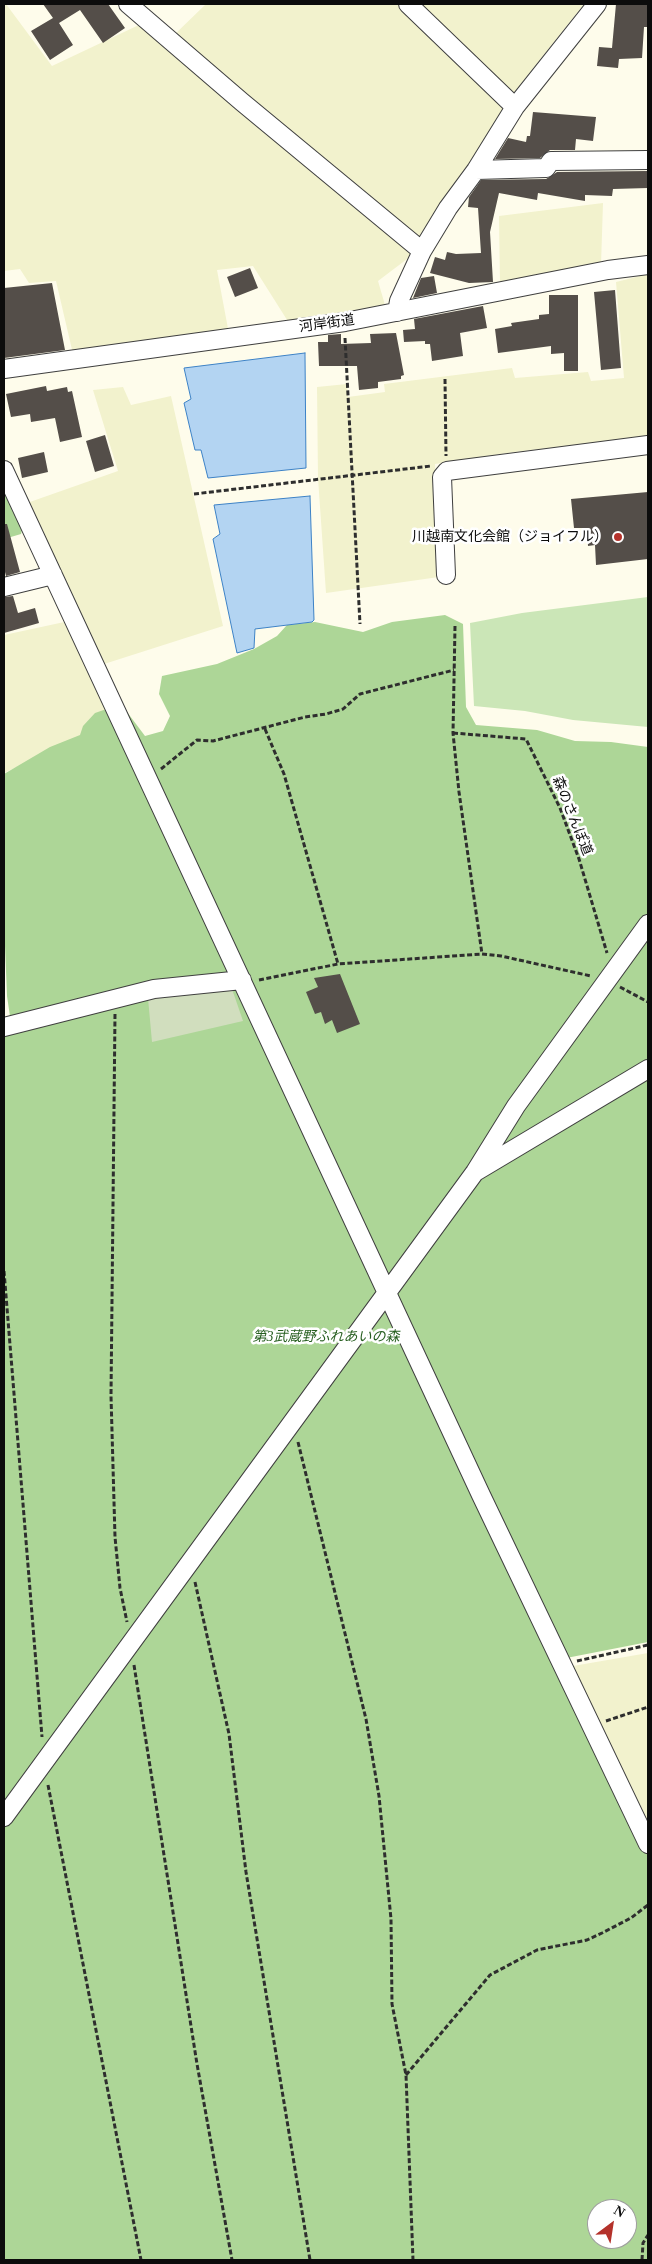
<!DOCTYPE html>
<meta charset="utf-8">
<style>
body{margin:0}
#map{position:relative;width:652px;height:2264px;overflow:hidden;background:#fefceb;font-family:"Times New Roman",serif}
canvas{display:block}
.frame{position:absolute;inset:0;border:5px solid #0c0c0c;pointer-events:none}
.north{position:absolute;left:587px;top:2199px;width:50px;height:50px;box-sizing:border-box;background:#fff;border:1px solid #9e9e9e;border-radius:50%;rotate:31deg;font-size:14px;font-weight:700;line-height:20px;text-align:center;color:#0c0c0c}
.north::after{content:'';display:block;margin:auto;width:18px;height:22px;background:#b4322b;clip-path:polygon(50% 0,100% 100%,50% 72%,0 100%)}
</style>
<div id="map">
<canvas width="652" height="2264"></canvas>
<div class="frame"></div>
<div class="north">N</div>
</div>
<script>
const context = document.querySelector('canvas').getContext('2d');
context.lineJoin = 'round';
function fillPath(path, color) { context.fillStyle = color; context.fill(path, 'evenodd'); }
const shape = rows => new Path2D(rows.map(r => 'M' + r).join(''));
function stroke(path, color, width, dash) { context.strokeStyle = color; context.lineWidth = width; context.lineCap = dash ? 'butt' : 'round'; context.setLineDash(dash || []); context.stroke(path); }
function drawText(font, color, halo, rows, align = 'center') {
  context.font = font + ' "Times New Roman","Noto Sans JP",serif'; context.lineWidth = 5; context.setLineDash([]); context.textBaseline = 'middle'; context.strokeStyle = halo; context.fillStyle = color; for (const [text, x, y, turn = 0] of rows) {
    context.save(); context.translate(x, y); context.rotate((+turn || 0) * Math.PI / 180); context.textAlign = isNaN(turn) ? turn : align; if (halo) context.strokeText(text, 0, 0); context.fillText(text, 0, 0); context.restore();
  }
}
const farmland = shape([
 [4,4,6,4,52,66,141,24,413,251,411,256,378,281,385,305,289,323,253,266,217,270,229,334,73,354,56,281,29,283,20,269,4,271],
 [206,4,397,4,506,108,421,245,172,37],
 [416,4,584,4,512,95],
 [603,203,601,265,500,283,499,216],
 [648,274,648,437,514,452,435,464,439,577,326,593,318,478,317,387,347,384,348,397,385,392,384,384,512,368,515,378,588,372,591,381,624,378,616,282],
 [123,387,131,405,171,396,223,626,101,665,27,503,118,471,93,390],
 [69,621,114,721,4,773,4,635],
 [648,1653,648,1827,573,1666]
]);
const green = shape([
 [648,597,648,727,573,720,525,711,474,706,470,623,522,613]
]);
const forest = shape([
 [4,484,23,526,21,534,4,539],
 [445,615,463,624,466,707,476,725,537,730,575,741,611,742,648,747,648,1642,556,1660,648,1855,648,2260,4,2260,4,1033,12,1030,7,996,5,946,4,774,50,747,80,735,83,726,95,713,121,704,145,736,163,731,170,716,159,694,162,676,217,664,254,649,277,636,287,625,315,622,363,632,392,622],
 [597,2209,627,2209,627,2239,597,2239]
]);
const cemetery = shape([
 [231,986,243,1021,152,1042,148,998]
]);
const water = shape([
 [305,353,306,468,208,478,201,450,195,450,184,403,191,399,184,368,305,353],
 [310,496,314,620,312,622,255,629,254,648,237,653,213,539,220,534,214,505,310,496]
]);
const building = shape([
 [43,4,108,4,125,28,103,43,80,10,59,23,73,45,50,60,31,31,53,18],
 [616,4,648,4,648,27,644,27,642,58,619,59,618,68,597,66,599,47,612,48],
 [533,112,596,117,593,141,576,139,575,150,550,150,540,158,495,159,508,138,526,142,527,136,530,136],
 [648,171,648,188,613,189,612,196,585,195,585,201,538,193,537,200,499,193,490,232,493,282,469,283,430,273,435,257,445,260,447,252,456,254,481,253,478,208,468,207,469,197,481,180,546,179,557,172],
 [250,268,258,288,235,297,227,277],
 [434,276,437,293,413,298,421,278],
 [52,283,65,350,4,358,4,288],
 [615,290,621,368,601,370,594,292],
 [549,295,578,295,578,371,564,371,564,353,551,354,551,346,498,353,495,329,512,326,511,323,539,319,539,315,549,314],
 [483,306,487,328,460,333,463,356,432,361,430,344,425,344,425,341,404,342,403,330,415,329,414,319],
 [396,333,404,375,401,376,401,379,378,382,378,388,359,390,357,366,319,366,318,342,328,342,328,335,341,334,341,344,371,343,370,334],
 [46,386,47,391,67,387,68,392,72,391,82,437,60,442,55,418,31,422,30,414,11,417,6,394],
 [105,435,114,466,95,472,86,441],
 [44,452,48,472,22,478,18,458],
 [648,492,648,559,596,565,595,545,588,546,587,528,574,528,571,499],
 [4,524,7,524,20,572,6,576,4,568],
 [13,596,18,613,35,608,39,623,4,633,4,597],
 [340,974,360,1024,337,1033,332,1020,325,1024,321,1012,315,1014,306,992,318,987,314,978]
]);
const path = shape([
 [345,338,360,624],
 [445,379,446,456],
 [194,494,431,466],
 [455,626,453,733,459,792,482,954],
 [265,729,284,774,338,964],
 [453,733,526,739,560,808,579,859,607,953],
 [161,769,197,740,213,741,305,717,326,714,343,709,360,694,454,670],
 [259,980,338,964,482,954,501,956,591,976],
 [620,987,648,1002],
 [115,1014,111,1396,115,1537,120,1588,127,1622],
 [4,1271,42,1737],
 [298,1442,366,1719,379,1796,391,1919,392,2004,406,2075,413,2260],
 [195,1582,229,1734,246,1872,310,2260],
 [577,1661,648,1645],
 [134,1665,197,2064,232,2260],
 [606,1721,648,1707],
 [48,1785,141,2260],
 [406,2075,490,1975,537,1950,587,1940,602,1933,631,1918,648,1905],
 [642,2260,643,2243,648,2235]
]);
const minor = shape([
 [128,4,242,102,422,251],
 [408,4,515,107],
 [476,170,546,168,551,161,648,160],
 [397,312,399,301,422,251,448,208,476,170,515,107,597,4],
 [4,369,345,322,608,270,648,265],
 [4,470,481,1495,648,1844],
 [446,575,442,477,447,471,648,445],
 [4,587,53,575],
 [4,1027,154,989,242,980],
 [477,1171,648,1069],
 [4,1817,475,1172,516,1106,648,924]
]);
const markers = [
 [618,537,5,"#b4322b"]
];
const streetNames = [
 ["河岸街道",327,324,-8],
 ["森のさんぽ道",572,816,68]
];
const poiNames = [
 ["川越南文化会館（ジョイフル）",608,537]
];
const parkNames = [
 ["第3武蔵野ふれあいの森",326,1337]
];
fillPath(farmland, '#f2f2cd');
fillPath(green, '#cbe6b7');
fillPath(forest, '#add697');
fillPath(cemetery, '#d1debe');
fillPath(water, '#b3d4f2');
stroke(water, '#3d82c6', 1);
fillPath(building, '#544e49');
stroke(minor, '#3f3f3f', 20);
stroke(path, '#2e2e2e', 3, [5, 2.5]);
stroke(minor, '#fff', 18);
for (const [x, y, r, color] of markers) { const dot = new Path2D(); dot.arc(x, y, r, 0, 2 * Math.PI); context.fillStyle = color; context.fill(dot); stroke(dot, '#fff', 2); }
drawText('14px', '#0c0c0c', '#fff', streetNames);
drawText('14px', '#0c0c0c', '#fff', poiNames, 'right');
drawText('italic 14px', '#275f20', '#fff', parkNames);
</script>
